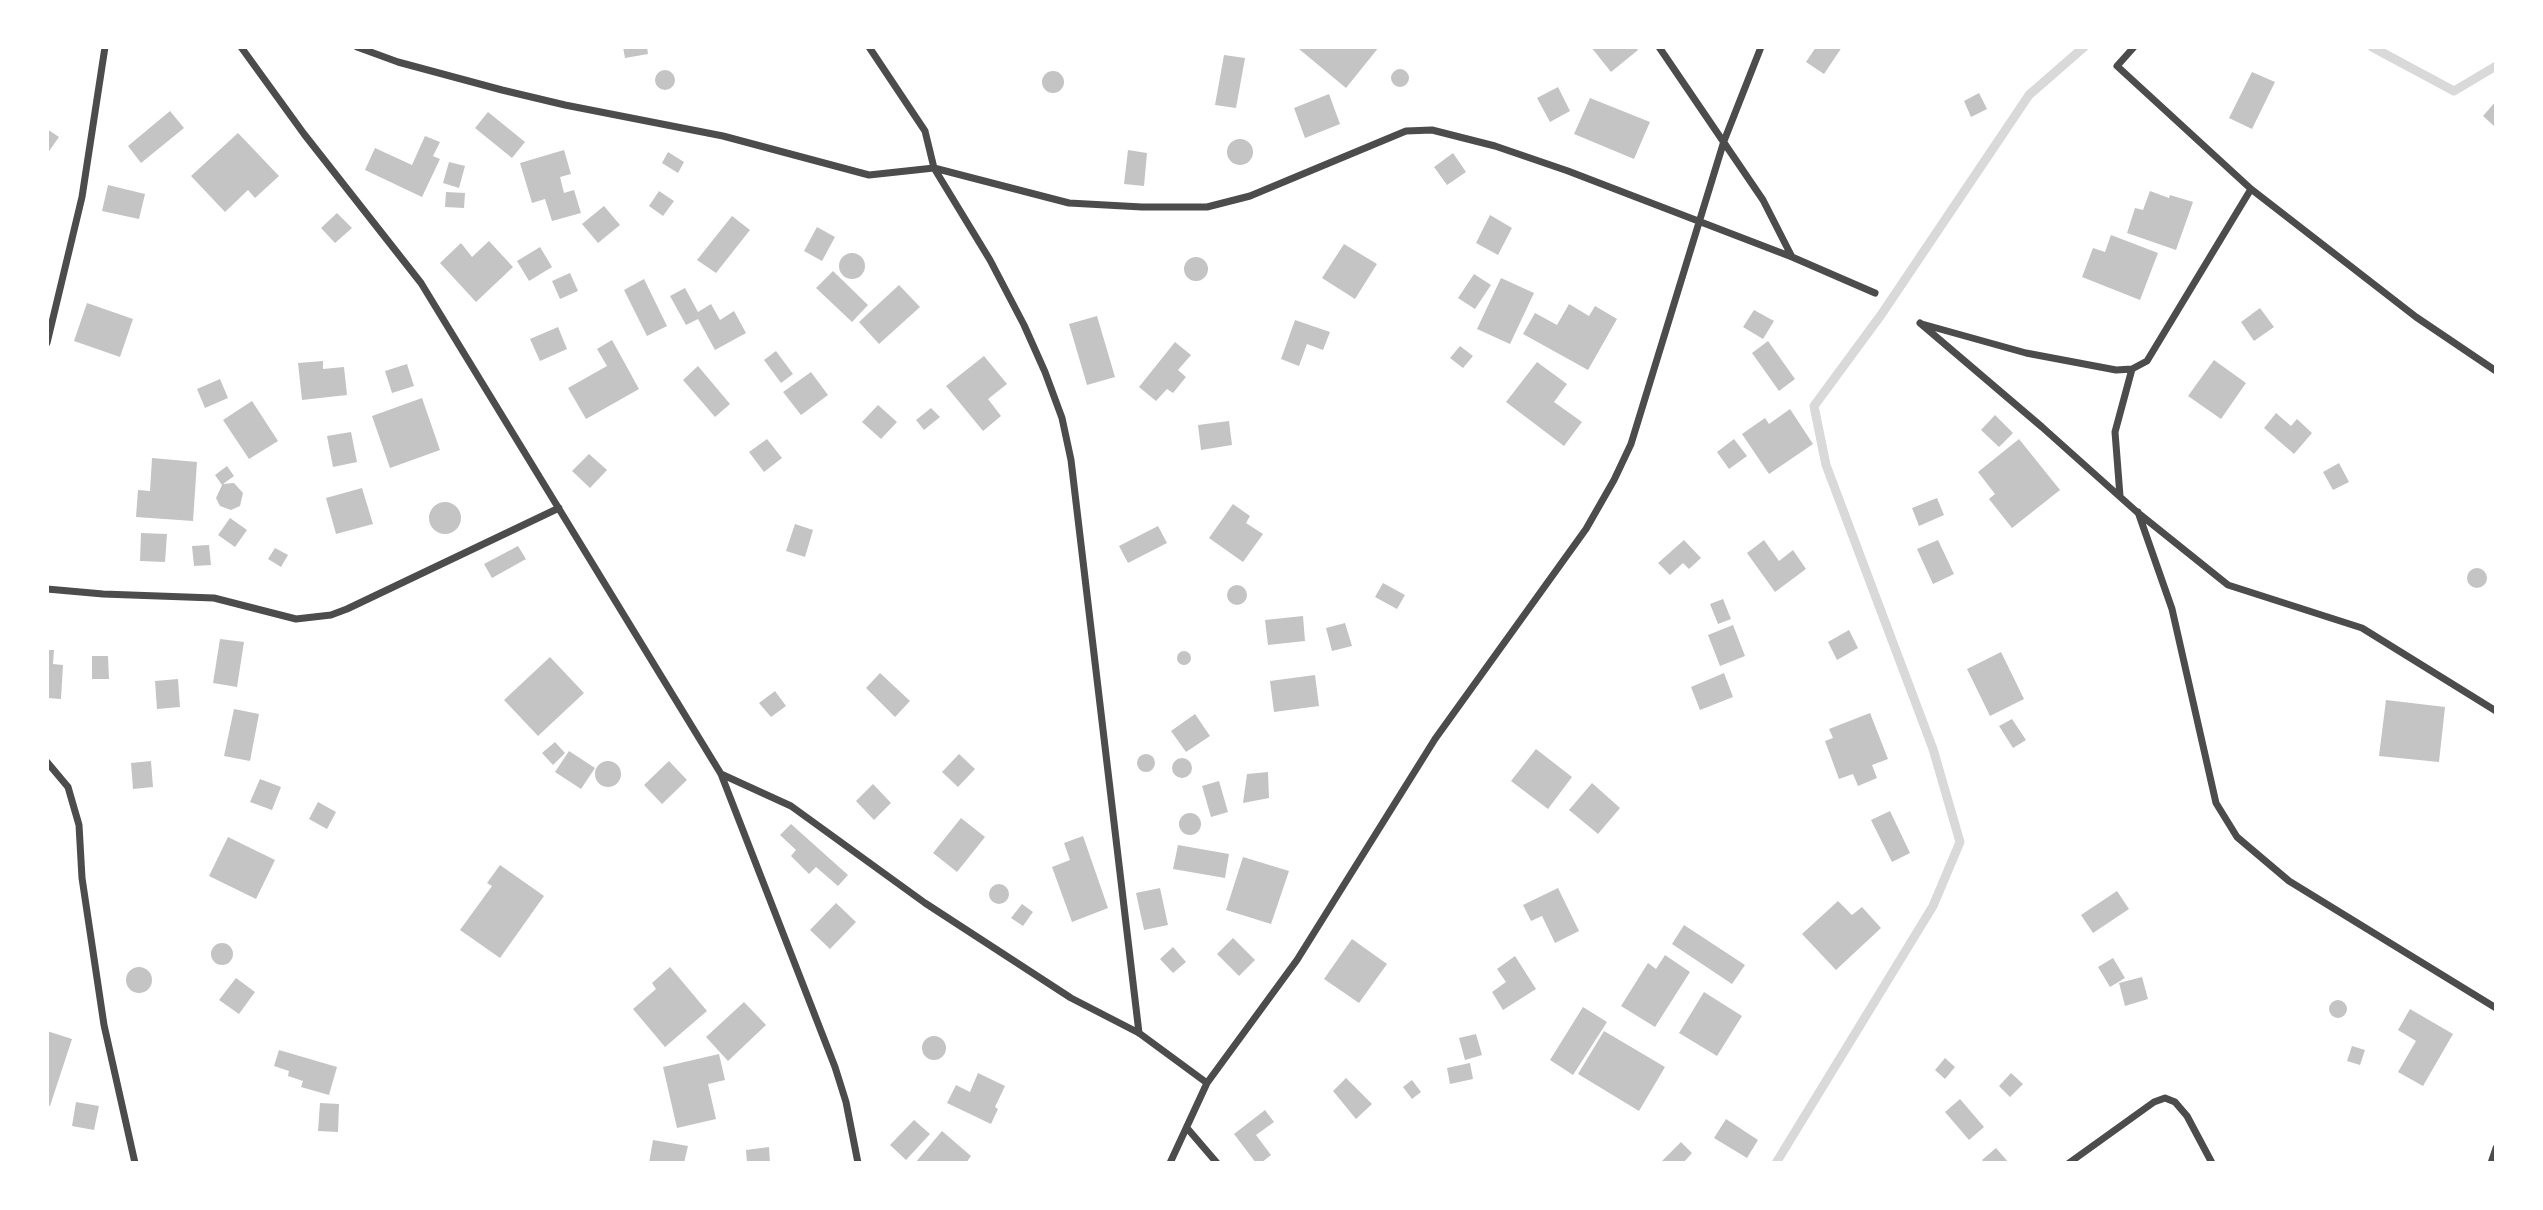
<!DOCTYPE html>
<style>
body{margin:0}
#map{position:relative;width:2543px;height:1210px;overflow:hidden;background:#fff;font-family:Overpass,sans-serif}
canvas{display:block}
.frame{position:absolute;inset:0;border:49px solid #fff;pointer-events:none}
</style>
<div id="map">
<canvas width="2543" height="1210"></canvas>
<div class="frame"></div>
</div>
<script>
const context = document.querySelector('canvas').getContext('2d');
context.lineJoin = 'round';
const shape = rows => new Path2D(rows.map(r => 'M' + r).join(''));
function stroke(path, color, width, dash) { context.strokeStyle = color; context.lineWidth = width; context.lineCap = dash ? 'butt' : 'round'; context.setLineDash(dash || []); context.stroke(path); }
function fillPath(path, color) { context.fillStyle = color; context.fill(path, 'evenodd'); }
const stream = shape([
 [2372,47,2454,91,2496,66],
 [1776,1163,1933,906,1960,842,1933,749,1826,465,1814,406,1881,315,2029,95,2084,47]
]);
const building = shape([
 [623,47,647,47,648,54,625,58],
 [1300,47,1379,47,1346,88,1299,49],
 [1591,47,1636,47,1638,50,1611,72],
 [1816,47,1842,47,1824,74,1806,62],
 [1224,55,1245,58,1236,108,1215,105],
 '1391 78a9 9 0 1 1 18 0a9 9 0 1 1-18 0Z',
 '655 80a10 10 0 1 1 20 0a10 10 0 1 1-20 0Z',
 '1042 82a11 11 0 1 1 22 0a11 11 0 1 1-22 0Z',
 [2252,72,2275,82,2252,129,2229,118],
 [1558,87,1570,111,1550,122,1537,98],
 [1979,93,1987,109,1971,117,1964,101],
 [1329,94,1340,124,1305,138,1294,108],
 [1590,98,1650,122,1634,159,1574,134],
 [2496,101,2496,123,2494,126,2483,116],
 [170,111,184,128,141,163,128,146],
 [488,112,525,142,512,158,475,128],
 [47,129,59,137,47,154],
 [238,133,279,176,255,198,248,190,225,212,191,176],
 [425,136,440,142,433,156,440,159,422,197,365,170,375,148,412,165],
 '1227 152a13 13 0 1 1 26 0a13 13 0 1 1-26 0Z',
 [564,150,571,174,560,177,564,193,574,190,581,213,552,221,545,199,532,203,520,163],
 [1128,150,1147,153,1144,186,1124,184],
 [668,152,684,162,678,173,662,163],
 [1453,153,1466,172,1447,185,1434,167],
 [449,162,465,166,459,188,443,183],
 [108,185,145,194,139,219,102,211],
 [659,191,674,201,663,216,649,206],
 [2150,191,2169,198,2170,195,2193,202,2176,250,2127,233,2135,208,2143,210],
 [446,192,465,193,464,208,445,207],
 [604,206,620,225,598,243,582,224],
 [337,213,352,228,335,243,321,228],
 [1490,215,1512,228,1498,255,1476,243],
 [732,216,750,230,716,273,697,260],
 [817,227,835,237,822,261,804,251],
 [2111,235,2158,253,2140,300,2082,277,2093,248,2105,252],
 [489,241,513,267,476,302,440,263,461,243,472,257],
 [1344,244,1377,264,1355,299,1322,278],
 [540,247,552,267,529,281,517,261],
 '839 266a13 13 0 1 1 26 0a13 13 0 1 1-26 0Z',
 '1184 269a12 12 0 1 1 24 0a12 12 0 1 1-24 0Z',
 [833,271,868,305,852,322,816,288],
 [570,273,578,291,560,299,552,281],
 [1474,274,1491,285,1475,309,1458,298],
 [1501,278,1534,293,1510,344,1477,329],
 [644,279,667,326,647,336,624,290],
 [899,285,920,307,879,344,859,322],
 [685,288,698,312,711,304,720,320,734,311,746,333,715,350,698,319,686,325,670,296],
 [87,303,133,319,120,357,74,341],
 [1569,304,1589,316,1595,306,1617,319,1588,370,1523,334,1535,313,1557,325],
 [2260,308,2274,327,2254,341,2241,322],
 [1754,310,1774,321,1763,339,1743,327],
 [1097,316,1115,377,1087,385,1069,324],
 [1295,320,1330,332,1323,350,1307,344,1299,366,1281,359],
 [558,327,567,349,540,361,530,339],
 [612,340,639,389,586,419,568,388,607,366,597,349],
 [1768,341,1795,379,1779,391,1752,353],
 [1175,342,1191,355,1178,370,1186,377,1173,393,1167,389,1156,401,1139,387],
 [1460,346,1473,356,1463,368,1450,358],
 [776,351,793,374,781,383,764,360],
 [984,356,1007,384,988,399,1001,416,983,431,946,386],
 [2214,360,2246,383,2221,419,2188,396],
 [323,361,323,369,344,367,347,395,302,400,298,363],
 [1537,362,1567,384,1554,402,1582,422,1564,446,1506,402],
 [407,364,414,386,392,393,385,371],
 [698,366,730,404,715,417,683,380],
 [811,372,828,395,801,415,783,392],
 [220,379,228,398,205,408,197,389],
 [422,398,440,450,390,468,372,416],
 [252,401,278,441,249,459,223,420],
 [878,405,897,422,881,439,862,422],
 [931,408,940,417,924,430,916,420],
 [1790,409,1813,444,1769,474,1742,434,1765,418,1769,424],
 [2276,413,2291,426,2297,419,2312,433,2294,454,2264,428],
 [1995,415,2013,433,1999,447,1981,430],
 [1229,421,1232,445,1201,450,1198,425],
 [351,432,357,462,333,467,327,436],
 [767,439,782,458,764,472,749,452],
 [1734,439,1747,456,1729,469,1717,452],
 [2019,439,2060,490,2012,528,1989,499,1995,494,1978,472],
 [589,454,607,470,590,488,572,471],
 [152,458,197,462,193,521,136,517,138,490,150,491],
 [2339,463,2349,482,2333,490,2323,472],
 [227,466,234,476,223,484,234,483,243,493,240,506,231,510,220,506,216,498,222,485,215,475],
 [362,488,373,524,336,534,326,498],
 [1937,498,1944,515,1919,526,1912,508],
 '429 518a16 16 0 1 1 32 0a16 16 0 1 1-32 0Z',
 [1233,504,1250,516,1246,523,1263,534,1243,562,1209,538],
 [230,518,247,530,235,547,218,535],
 [795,524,813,530,805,557,786,551],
 [1158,526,1167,543,1128,563,1119,546],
 [141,533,167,534,165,562,140,561],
 [1684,540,1701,558,1689,569,1683,563,1670,575,1658,563],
 [1764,540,1779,561,1793,550,1806,569,1775,592,1747,553],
 [1938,540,1954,574,1933,584,1917,549],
 [209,545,211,565,194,566,192,546],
 [518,546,526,559,492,578,484,564],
 [275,548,288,555,281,567,268,559],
 '2467 578a10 10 0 1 1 20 0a10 10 0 1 1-20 0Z',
 [1383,583,1405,595,1397,609,1375,597],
 '1227 595a10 10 0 1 1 20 0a10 10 0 1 1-20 0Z',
 [1723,599,1731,619,1718,624,1710,604],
 [1303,616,1305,641,1268,645,1265,620],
 [1345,623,1352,646,1332,651,1326,628],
 [1733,625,1745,656,1720,666,1708,635],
 [1849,630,1858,648,1837,660,1828,642],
 [220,639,244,642,237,687,213,683],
 [47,650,54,650,53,664,63,665,61,699,47,698],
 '1177 658a7 7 0 1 1 14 0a7 7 0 1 1-14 0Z',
 [2001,652,2024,699,1990,716,1967,669],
 [92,656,108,656,109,679,92,679],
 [550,657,584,693,538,736,504,700],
 [880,673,910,701,895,717,866,688],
 [1724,673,1733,697,1700,710,1691,687],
 [1315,675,1319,706,1274,712,1270,681],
 [178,679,180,707,157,709,155,681],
 [775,691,786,706,771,717,759,703],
 [2386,700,2445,707,2439,762,2379,756],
 [234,709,259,714,250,761,224,756],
 [1870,713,1888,759,1872,765,1877,778,1858,786,1853,774,1839,779,1825,741,1833,738,1829,729],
 [1195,714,1210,736,1186,752,1171,731],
 [2012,719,2026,740,2013,748,1999,726],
 [555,742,565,753,553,765,542,753],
 [1536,749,1572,777,1548,809,1511,781],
 [569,751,595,768,581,789,555,772],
 [959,754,975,769,958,787,942,772],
 '1137 763a9 9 0 1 1 18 0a9 9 0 1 1-18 0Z',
 '1172 768a10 10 0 1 1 20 0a10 10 0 1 1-20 0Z',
 [151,761,153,787,133,789,131,763],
 [669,761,687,780,662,804,644,785],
 '595 774a13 13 0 1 1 26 0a13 13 0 1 1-26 0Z',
 [1268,772,1269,798,1243,803,1247,774],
 [260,779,281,787,272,810,250,802],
 [1219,781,1228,812,1211,817,1202,786],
 [1592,783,1620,808,1598,834,1569,810],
 [873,784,891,803,874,820,856,801],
 [318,802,336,812,327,829,309,819],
 [1890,811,1910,853,1892,862,1871,820],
 '1179 824a11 11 0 1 1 22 0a11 11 0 1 1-22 0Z',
 [961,818,985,837,957,872,933,853],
 [791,824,848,875,838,886,816,867,809,874,791,856,796,850,780,835],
 [1083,836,1108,908,1072,922,1052,867,1070,860,1064,843],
 [228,837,275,860,256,899,209,876],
 [1178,845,1229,854,1225,878,1173,869],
 [1243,857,1289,871,1271,924,1226,910],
 [500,865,544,896,500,958,460,930,492,886,487,883],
 '989 894a10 10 0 1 1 20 0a10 10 0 1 1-20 0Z',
 [1160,888,1168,925,1144,930,1136,893],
 [1558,888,1579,931,1555,943,1542,916,1531,921,1523,905],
 [2117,891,2129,909,2093,933,2081,915],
 [1838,901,1852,915,1862,907,1881,928,1836,970,1802,934],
 [836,903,856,922,830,949,810,930],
 [1022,904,1033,912,1023,926,1011,918],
 [1684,925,1745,965,1732,984,1672,944],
 [1233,938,1255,960,1239,976,1217,954],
 [1352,939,1387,964,1359,1003,1324,979],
 '211 954a11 11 0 1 1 22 0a11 11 0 1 1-22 0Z',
 [1173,947,1186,962,1173,973,1160,959],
 [1665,955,1690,972,1655,1027,1621,1006,1648,963,1656,969],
 [1515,956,1536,989,1503,1010,1492,992,1506,982,1497,969],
 [2113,958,2125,978,2110,987,2098,967],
 [670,967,707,1011,665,1047,633,1009,656,989,652,983],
 '126 980a13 13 0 1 1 26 0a13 13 0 1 1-26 0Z',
 [2142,977,2148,999,2125,1006,2119,983],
 [236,978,255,992,239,1014,219,1000],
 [1704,992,1742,1016,1717,1056,1679,1033],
 '2329 1009a9 9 0 1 1 18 0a9 9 0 1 1-18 0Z',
 [744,1002,766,1025,728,1061,706,1037],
 [1583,1007,1607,1022,1573,1075,1550,1060],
 [2410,1009,2453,1034,2423,1086,2398,1072,2416,1041,2398,1030],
 [47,1031,72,1039,50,1106,47,1105],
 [1604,1031,1665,1067,1639,1111,1578,1074],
 [1476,1034,1482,1055,1465,1060,1459,1038],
 '922 1048a12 12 0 1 1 24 0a12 12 0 1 1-24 0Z',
 [2352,1046,2365,1050,2360,1065,2347,1061],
 [279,1050,337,1067,329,1095,301,1087,303,1081,288,1076,289,1071,274,1066],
 [719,1054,725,1080,708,1084,716,1119,677,1128,663,1067],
 [1945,1058,1955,1067,1945,1079,1935,1070],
 [1470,1063,1473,1079,1450,1084,1447,1068],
 [978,1073,1005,1086,995,1107,998,1109,991,1124,947,1103,956,1085,970,1092],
 [2011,1073,2023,1084,2010,1097,1999,1086],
 [1346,1078,1372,1104,1356,1119,1333,1091],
 [1412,1080,1421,1092,1412,1099,1403,1087],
 [1960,1099,1984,1127,1969,1140,1945,1112],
 [76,1102,99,1106,94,1130,72,1126],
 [320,1103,339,1104,338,1132,318,1131],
 [1265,1110,1274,1122,1256,1135,1271,1155,1261,1163,1256,1163,1234,1134],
 [1726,1119,1758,1140,1747,1158,1714,1138],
 [914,1120,930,1134,906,1160,890,1145],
 [942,1131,971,1156,966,1163,915,1163],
 [653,1140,688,1146,684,1163,649,1163],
 [1681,1142,1692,1153,1683,1163,1660,1163],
 [769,1147,770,1163,747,1163,746,1150],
 [1996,1148,2009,1163,1985,1163,1982,1160]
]);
const minor = shape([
 [241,47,304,134,421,283,721,774,835,1067,846,1102,858,1163],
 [357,47,398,62,502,90,565,105,723,136,869,175,934,168,1069,203,1142,207,1207,207,1250,196,1406,131,1432,130,1495,146,1568,171,1792,257],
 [869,47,925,131,934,168,990,260,1024,325,1045,372,1062,418,1071,460,1139,1033],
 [1659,47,1763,200,1792,257,1875,293],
 [2134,47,2117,66,2251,189,2416,317,2496,371],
 [1920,323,2042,427,2137,512,2228,585,2362,628,2496,711],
 [1922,324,2026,353,2116,370,2132,369,2147,361,2251,189],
 [47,343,82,197,105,47],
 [2120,496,2115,432,2132,369],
 [2138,512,2172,609,2216,803,2237,837,2289,881,2496,1008],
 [47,589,103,594,214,598,296,619,331,615,347,609,559,508],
 [47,762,68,787,79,825,82,878,104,1025,135,1163],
 [721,774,791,806,925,903,1071,998,1139,1033,1207,1083],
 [1187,1128,1217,1163],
 [1170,1163,1207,1083,1297,960,1435,739,1586,529,1614,480,1631,444,1724,141,1761,47],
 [2069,1163,2154,1102,2165,1098,2175,1102,2187,1116,2212,1163],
 [2491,1163,2496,1148]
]);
stroke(stream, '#d9d9d9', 9);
fillPath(building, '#c4c4c4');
stroke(minor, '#4c4c4c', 7);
</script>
